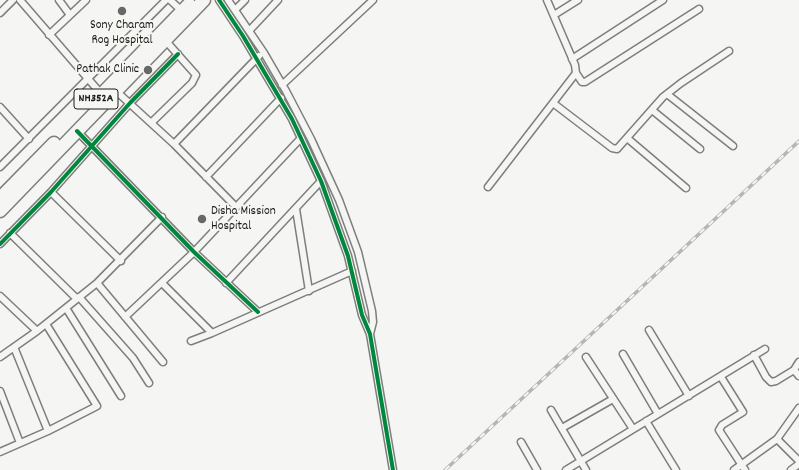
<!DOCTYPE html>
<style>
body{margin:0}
canvas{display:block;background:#f5f5f3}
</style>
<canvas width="799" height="470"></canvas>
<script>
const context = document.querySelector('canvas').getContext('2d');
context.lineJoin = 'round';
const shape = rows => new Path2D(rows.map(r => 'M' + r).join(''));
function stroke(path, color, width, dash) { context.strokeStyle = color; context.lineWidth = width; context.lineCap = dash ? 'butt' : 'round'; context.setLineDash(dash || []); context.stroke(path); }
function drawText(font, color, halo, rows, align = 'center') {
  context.font = font + ' Dekko,sans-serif'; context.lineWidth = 4; context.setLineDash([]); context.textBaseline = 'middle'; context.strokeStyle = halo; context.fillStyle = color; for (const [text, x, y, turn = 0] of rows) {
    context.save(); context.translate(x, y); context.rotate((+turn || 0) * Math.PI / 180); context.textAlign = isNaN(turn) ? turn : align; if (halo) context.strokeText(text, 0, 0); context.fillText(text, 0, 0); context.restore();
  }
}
const street = shape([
 [20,0,103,96],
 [59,0,70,15],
 [170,0,182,11],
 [219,0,243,36,292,119,321,181,348,256,362,315,370,334,393,470],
 [228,0,264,53,286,91,311,139,339,200,358,252,372,311,373,322,370,334],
 [235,10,245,0],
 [0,13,13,0],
 [554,15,578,0],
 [249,31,278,0],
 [49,35,86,0],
 [572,59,663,0],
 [576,73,582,82,585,82,699,9],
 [282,85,373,0],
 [116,91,174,144,236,207],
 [667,94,733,146],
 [553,103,612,148,617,149,663,97,681,83,729,51],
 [0,107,29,139],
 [652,110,700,149],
 [151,123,192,83,196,75,165,40],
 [77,131,194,252,258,312],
 [627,138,686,188],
 [174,144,259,56],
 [0,167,166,0],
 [206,177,281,98],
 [488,187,576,73,575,65,547,0],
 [51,192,121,261],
 [296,209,309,291],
 [10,233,77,299],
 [0,244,51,192,130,103,178,54],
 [97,283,163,362],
 [162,283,212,333],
 [226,283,321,181],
 [0,296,37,331],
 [79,297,133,358,149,383],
 [66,308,121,396],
 [125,317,194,252,301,138],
 [649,330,689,396],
 [191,341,212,333,352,271],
 [14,347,48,431],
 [623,354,658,414],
 [754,355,766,377,771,382,776,381,794,370],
 [0,357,37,331,97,283,162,217],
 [586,357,633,429],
 [799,362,794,370,799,376],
 [721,377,743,412,722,425,719,430,745,470],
 [0,391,20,443],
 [551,410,586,470],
 [646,421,676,470],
 [562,428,613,399],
 [777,439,799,461],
 [521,442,537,470],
 [0,452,48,431,97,406,46,324],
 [566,470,765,349],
 [734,470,777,439,799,408],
 [791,470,799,464]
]);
const highway = shape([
 [96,100,189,4],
 [0,198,54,143],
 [0,211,204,0]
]);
const rail = shape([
 [445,470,799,141]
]);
const cycleway = shape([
 [219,0,243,36,292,119,321,181,348,256,362,315,370,334,393,470],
 [77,131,194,252,258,312],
 [0,244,51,192,130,103,178,54]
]);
const markers = [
 [122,11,5,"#686867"],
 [148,70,5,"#686867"],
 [202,219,5,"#686867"]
];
const shields = [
 [96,99,44]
];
const shieldNames = [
 ["NH352A",96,99]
];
const poiNames = [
 ["Sony Charam",122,26],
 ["Rog Hospital",122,41],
 ["Pathak Clinic",139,70,"right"],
 ["Disha Mission",211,212,"left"],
 ["Hospital",211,227,"left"]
];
stroke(street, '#7e7e7d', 9);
stroke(highway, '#7e7e7d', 15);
stroke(street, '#f5f5f3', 6);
stroke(highway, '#f5f5f3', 12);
stroke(rail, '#b6b6b5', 3.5);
stroke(rail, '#f6f6f2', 2, [6]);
stroke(cycleway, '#00873e', 4);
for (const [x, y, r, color] of markers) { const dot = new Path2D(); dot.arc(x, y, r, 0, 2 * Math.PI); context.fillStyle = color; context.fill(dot); stroke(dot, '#f6f6f2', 1.5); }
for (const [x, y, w] of shields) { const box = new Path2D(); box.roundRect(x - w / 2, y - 10, w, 20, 3); context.fillStyle = '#f6f6f2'; context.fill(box); stroke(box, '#1c1c1c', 1); }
drawText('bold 12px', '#1c1c1c', null, shieldNames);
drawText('13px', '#1c1c1c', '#f6f6f2', poiNames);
</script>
